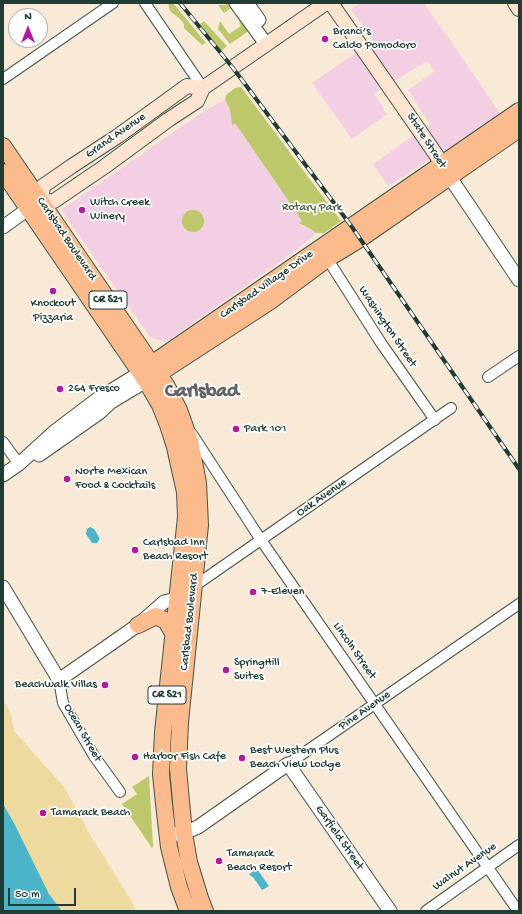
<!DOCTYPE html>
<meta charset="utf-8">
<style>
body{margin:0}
#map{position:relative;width:522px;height:914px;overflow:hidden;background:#f9e9d7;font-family:"Gochi Hand",sans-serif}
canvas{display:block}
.frame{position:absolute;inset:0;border:4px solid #1f3d34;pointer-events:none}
.north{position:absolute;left:8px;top:8px;width:40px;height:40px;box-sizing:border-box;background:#fff;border:1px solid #a5b1ae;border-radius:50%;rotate:0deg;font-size:11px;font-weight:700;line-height:16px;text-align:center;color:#1f3d34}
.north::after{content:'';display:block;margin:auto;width:14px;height:18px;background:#b5179e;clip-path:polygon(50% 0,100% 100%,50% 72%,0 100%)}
.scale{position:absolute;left:8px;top:888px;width:68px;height:18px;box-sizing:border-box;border:2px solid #1f3d34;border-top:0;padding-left:5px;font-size:12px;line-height:14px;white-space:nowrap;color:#1f3d34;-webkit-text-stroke:3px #fff;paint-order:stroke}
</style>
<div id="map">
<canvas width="522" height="914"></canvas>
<div class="frame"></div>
<div class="north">N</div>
<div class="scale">50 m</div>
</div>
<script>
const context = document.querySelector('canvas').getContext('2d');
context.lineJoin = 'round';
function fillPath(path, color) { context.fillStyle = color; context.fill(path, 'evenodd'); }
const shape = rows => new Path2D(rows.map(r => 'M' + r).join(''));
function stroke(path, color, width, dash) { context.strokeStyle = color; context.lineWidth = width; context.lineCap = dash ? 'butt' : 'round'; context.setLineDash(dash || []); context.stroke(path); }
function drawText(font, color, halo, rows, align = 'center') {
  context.font = font + ' "Gochi Hand",sans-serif'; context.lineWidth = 3.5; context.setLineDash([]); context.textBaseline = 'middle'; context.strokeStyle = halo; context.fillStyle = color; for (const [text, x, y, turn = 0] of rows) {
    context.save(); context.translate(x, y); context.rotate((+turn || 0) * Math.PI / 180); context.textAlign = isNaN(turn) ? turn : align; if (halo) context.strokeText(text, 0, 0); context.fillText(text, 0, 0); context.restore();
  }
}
const built = shape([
 [360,3,424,3,500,113,452,146,388,186,373,164,430,124,408,90,435,71,427,61,374,94,387,114,352,139,312,83,373,41,351,9],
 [225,100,230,109,232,125,235,123,301,219,302,221,299,224,311,229,316,233,295,251,166,342,150,337,61,210,204,111]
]);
const green = shape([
 [168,3,173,3,206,43,202,45,184,28,184,24,179,18,170,11],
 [225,3,230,3,233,7,224,13,218,5,226,5],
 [241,20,250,30,230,44,218,29,220,21,229,34,241,26,239,22],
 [204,21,227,46,221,51,200,24],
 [241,87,341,221,324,233,316,233,311,229,299,223,302,221,301,219,235,123,232,125,230,109,225,100,226,95,235,88],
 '182 221a11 11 0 1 1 22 0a11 11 0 1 1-22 0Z',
 [149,776,153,846,152,848,122,804,137,794,132,787]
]);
const sand = shape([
 [3,701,10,711,14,731,65,788,90,835,130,898,136,911,62,911,49,894,14,823,3,804]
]);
const water = shape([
 [90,527,94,529,99,537,99,540,97,543,92,543,86,534,87,529],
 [3,804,14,823,49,894,62,911,3,911],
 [257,869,269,886,262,890,253,877,252,877,249,874]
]);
const minor = shape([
 [145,3,203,88],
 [3,79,113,3],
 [325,255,381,343,435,420],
 [488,377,519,356],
 [192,434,261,540,518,911],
 [3,442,19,464],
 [193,587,451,408],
 [59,680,63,703,94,756,120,792],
 [288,764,519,604],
 [426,911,519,845]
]);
const tertiary = shape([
 [236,3,266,44],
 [247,3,259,20],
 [449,176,519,280],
 [3,227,28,209],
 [39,455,99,413,111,402,146,381],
 [3,475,19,464,54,432,99,398,140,373],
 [3,587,59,680,138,625,164,602,176,599],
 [168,835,184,833,198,827,288,764,390,911]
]);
const secondary = shape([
 [331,3,437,156,441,165,447,173],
 [515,3,519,9],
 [41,202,43,186,72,166,118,136,187,86,203,88],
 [33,207,41,202,54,201,104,167,168,120,197,101,203,88,326,3]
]);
const primary = shape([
 [3,146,166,385,179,410,190,441,198,483,200,525,180,722,178,769,184,833,189,862,200,898,205,911],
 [3,172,146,381,160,405,168,425,175,447,185,492,186,517,163,732,161,774,164,804,169,847,179,887,188,911],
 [143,370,519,111],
 [149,380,269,302,327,259,360,239,519,129],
 [138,625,156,616,166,621,173,633]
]);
const rail = shape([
 [180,3,233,68,352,227,519,469]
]);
const markers = [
 [325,39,4,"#b5179e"],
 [82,210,4,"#b5179e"],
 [53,291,4,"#b5179e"],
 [60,389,4,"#b5179e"],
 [236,429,4,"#b5179e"],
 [67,479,4,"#b5179e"],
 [135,550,4,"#b5179e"],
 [253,592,4,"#b5179e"],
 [226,670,4,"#b5179e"],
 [105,685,4,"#b5179e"],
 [135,757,4,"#b5179e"],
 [242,758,4,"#b5179e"],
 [43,813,4,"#b5179e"],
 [219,861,4,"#b5179e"]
];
const shields = [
 [108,300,38],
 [167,695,38]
];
const shieldNames = [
 ["CR S21",108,300],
 ["CR S21",167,695]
];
const poiNames = [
 ["Branci’s",333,32],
 ["Caldo Pomodoro",333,46],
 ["Witch Creek",90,203],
 ["Winery",90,217],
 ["Knockout",53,304,"center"],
 ["Pizzaria",53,318,"center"],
 ["264 Fresco",68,389],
 ["Park 101",244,429],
 ["Norte Mexican",75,472],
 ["Food & Cocktails",75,486],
 ["Carlsbad Inn",143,543],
 ["Beach Resort",143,557],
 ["7-Eleven",261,592],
 ["SpringHill",234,663],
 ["Suites",234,677],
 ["Beachwalk Villas",97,685,"right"],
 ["Best Western Plus",250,751],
 ["Beach View Lodge",250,765],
 ["Harbor Fish Cafe",143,757],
 ["Tamarack Beach",51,813],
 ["Tamarack",227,854],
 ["Beach Resort",227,868]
];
const streetNames = [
 ["Grand Avenue",116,136,-35],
 ["State Street",426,141,57],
 ["Carlsbad Boulevard",66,239,56],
 ["Carlsbad Village Drive",267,285,-35],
 ["Washington Street",387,327,56],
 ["Oak Avenue",322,498,-35],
 ["Carlsbad Boulevard",190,622,-84],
 ["Lincoln Street",354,651,55],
 ["Pine Avenue",365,711,-35],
 ["Ocean Street",82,733,60],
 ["Garfield Street",339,838,55],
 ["Walnut Avenue",465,867,-35]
];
const parkNames = [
 ["Rotary Park",312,208]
];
const townNames = [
 ["Carlsbad",202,393]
];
fillPath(built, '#f2cfe2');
fillPath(green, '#bcc86a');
fillPath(sand, '#eeda9e');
fillPath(water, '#4bb4c9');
stroke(minor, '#40574c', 12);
stroke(tertiary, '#40574c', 15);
stroke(secondary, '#40574c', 16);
stroke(primary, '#40574c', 18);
stroke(minor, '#fff', 10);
stroke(tertiary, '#fff', 13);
stroke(secondary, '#fde4d1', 14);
stroke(primary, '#fbbb8d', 16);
stroke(rail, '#1f3d34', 4);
stroke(rail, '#fff', 2.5, [8]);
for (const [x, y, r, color] of markers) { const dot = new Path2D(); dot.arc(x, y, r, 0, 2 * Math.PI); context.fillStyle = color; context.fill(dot); stroke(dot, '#fff', 1.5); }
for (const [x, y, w] of shields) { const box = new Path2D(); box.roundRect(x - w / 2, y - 9, w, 18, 3); context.fillStyle = '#fff'; context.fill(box); stroke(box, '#1f3d34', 1); }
drawText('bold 11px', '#1f3d34', null, shieldNames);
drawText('12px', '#1f3d34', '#fff', poiNames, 'left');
drawText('12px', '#1f3d34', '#fff', streetNames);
drawText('12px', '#466042', '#fff', parkNames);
drawText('bold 20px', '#656266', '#fff', townNames);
</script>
